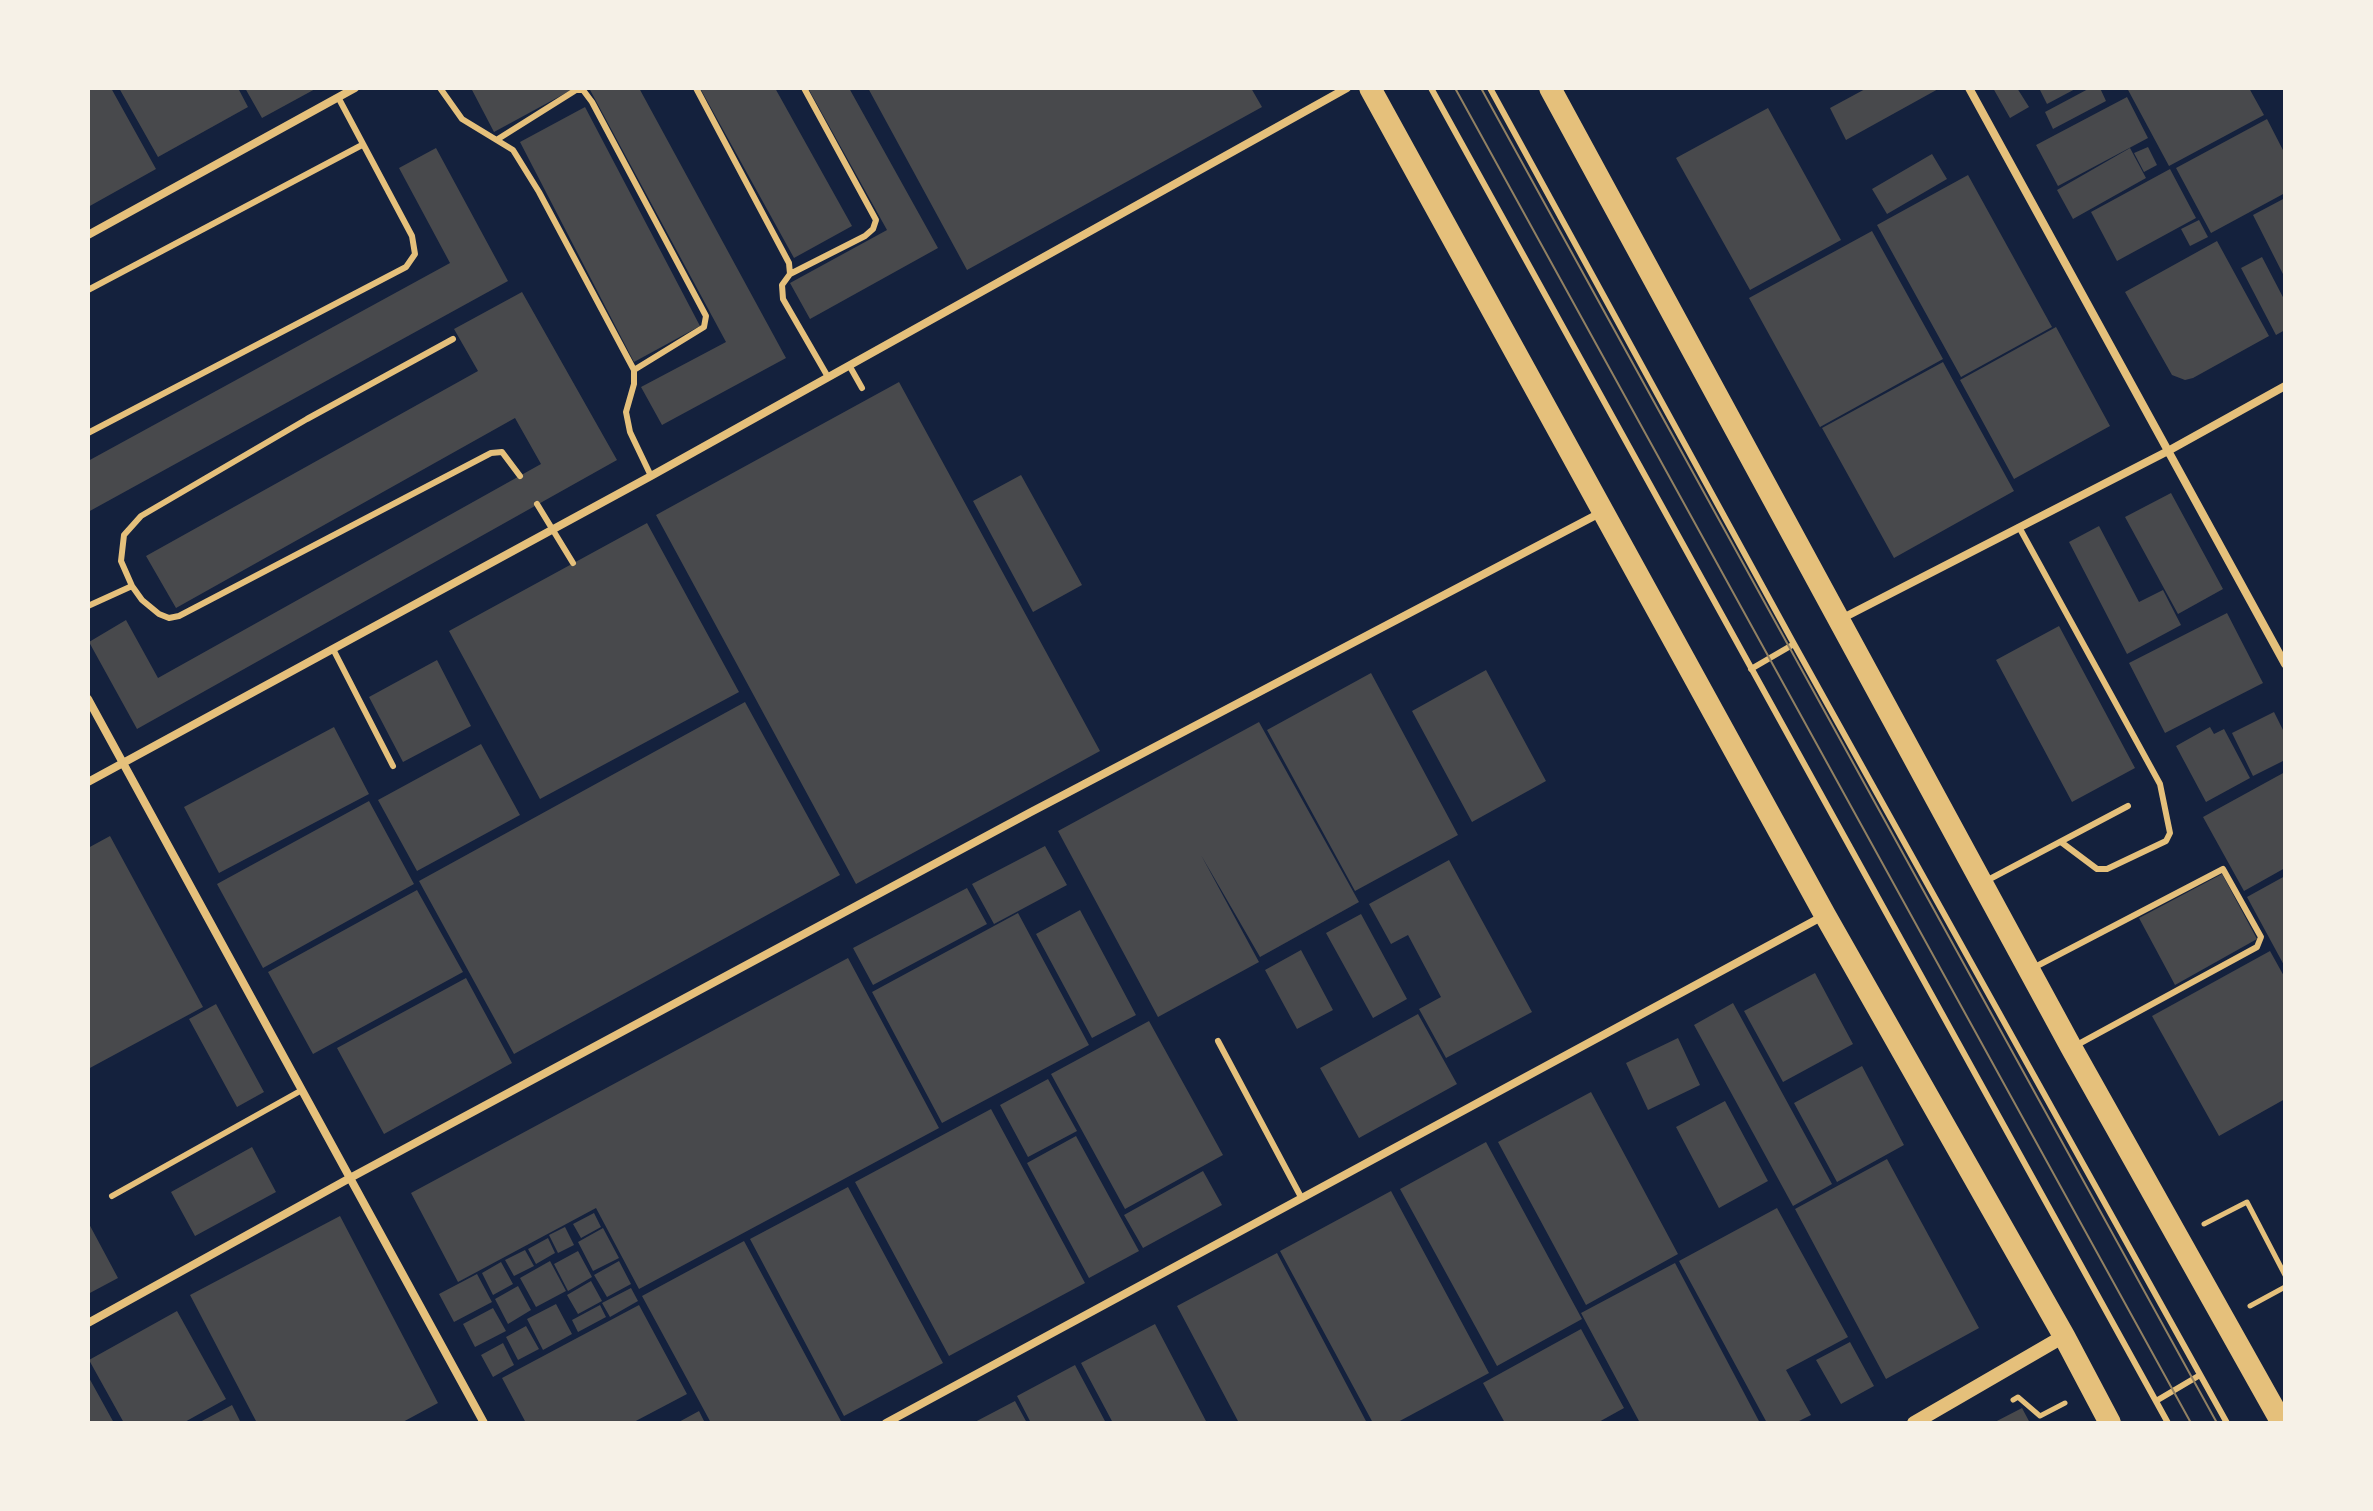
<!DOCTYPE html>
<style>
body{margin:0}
#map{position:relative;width:2373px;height:1511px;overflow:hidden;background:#14213d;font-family:"Source Sans 3",sans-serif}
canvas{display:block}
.frame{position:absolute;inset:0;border:90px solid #f6f1e7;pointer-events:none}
</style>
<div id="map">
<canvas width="2373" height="1511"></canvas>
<div class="frame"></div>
</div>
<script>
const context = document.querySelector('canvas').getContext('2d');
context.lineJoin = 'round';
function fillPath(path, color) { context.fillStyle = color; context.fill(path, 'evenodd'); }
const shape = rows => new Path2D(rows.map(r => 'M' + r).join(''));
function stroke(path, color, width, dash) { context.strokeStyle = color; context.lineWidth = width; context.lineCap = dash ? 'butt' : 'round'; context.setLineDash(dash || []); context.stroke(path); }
const building = shape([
 [88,88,111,88,156,169,88,207],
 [119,88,238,88,248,107,158,157],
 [245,88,317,88,262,118],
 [471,88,575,88,494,132],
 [589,88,639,88,786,358,662,425,641,387,726,342],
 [700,88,775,88,852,226,794,258],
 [808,88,849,88,938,248,810,319,790,283,887,230],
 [868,88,1251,88,1262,107,967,270],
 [1867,88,1940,88,1846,140,1830,108],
 [1993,88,2017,88,2029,107,2010,118],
 [2039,88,2077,88,2047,104],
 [2090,88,2100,88,2106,101,2053,129,2045,112],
 [2127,88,2249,88,2264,115,2169,166],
 [2127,97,2148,138,2058,186,2036,145],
 [585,107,700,326,634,362,520,142],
 [1768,108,1841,240,1750,290,1676,158],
 [2267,119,2285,154,2285,193,2211,233,2176,168],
 [2148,147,2157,165,2144,172,2134,153],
 [436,148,508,281,88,512,88,461,450,263,399,168],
 [2130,148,2146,178,2073,219,2057,190],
 [1932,154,1947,179,1887,214,1872,189],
 [2170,169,2196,218,2117,261,2091,212],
 [1968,175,2052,327,1961,377,1877,225],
 [2285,198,2285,278,2253,215],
 [2199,220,2208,237,2190,246,2181,229],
 [1872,231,1943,359,1820,427,1749,298],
 [2217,241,2269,336,2193,378,2185,380,2172,375,2125,292],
 [2262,257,2285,301,2285,330,2276,335,2241,268],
 [522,292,617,460,137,729,89,642,126,620,158,678,541,464,515,418,176,608,146,556,478,371,454,329],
 [2056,327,2110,426,2014,479,1960,380],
 [1943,362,2014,491,1894,558,1822,428],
 [899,382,1100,751,856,884,656,515],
 [1021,475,1082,585,1033,612,973,501],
 [2171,493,2223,589,2178,614,2125,517],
 [647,523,739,692,540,799,449,631],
 [2099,526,2139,602,2163,590,2181,625,2127,654,2069,542],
 [2227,613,2263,683,2165,733,2129,663],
 [2059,626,2135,768,2072,802,1996,660],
 [437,660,471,726,403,762,369,697],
 [1486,670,1546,781,1472,822,1412,711],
 [1371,673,1458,835,1355,891,1267,730],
 [745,702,840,875,514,1054,419,881],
 [2274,712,2285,734,2285,760,2253,776,2232,733],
 [1259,722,1359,902,1260,957,1201,855,1259,962,1158,1017,1058,831],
 [334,727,369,794,219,873,184,807],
 [2210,727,2214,734,2224,729,2250,778,2206,802,2176,746],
 [481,744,520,815,417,871,378,800],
 [2285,772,2285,868,2244,891,2203,817],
 [369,801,414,884,263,968,217,884],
 [110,836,203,1007,88,1069,88,848],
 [1045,846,1067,885,994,924,972,884],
 [1449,860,1532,1012,1446,1058,1419,1009,1441,997,1408,935,1391,944,1369,904],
 [2222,874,2257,939,2175,985,2139,918],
 [2285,876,2285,967,2247,897],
 [967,888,987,924,873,985,853,948],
 [417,890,463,972,313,1054,268,972],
 [1080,910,1136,1015,1092,1038,1036,934],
 [1018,913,1089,1045,942,1123,872,992],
 [1361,914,1407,999,1373,1018,1326,933],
 [1301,950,1333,1010,1297,1029,1265,970],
 [2270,951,2285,978,2285,1099,2219,1136,2152,1016],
 [848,958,939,1128,639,1289,596,1208,458,1282,411,1193],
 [1815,973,1853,1044,1783,1082,1744,1011],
 [466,978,512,1063,384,1134,337,1048],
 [1733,1003,1832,1184,1793,1206,1694,1025],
 [216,1004,264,1092,237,1107,189,1019],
 [1418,1014,1457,1084,1359,1138,1320,1068],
 [1149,1021,1223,1155,1125,1209,1051,1074],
 [1678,1038,1700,1085,1648,1110,1626,1063],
 [1862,1066,1904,1145,1837,1182,1794,1103],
 [1048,1079,1077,1131,1028,1157,1000,1105],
 [1591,1092,1678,1254,1586,1305,1498,1142],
 [1725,1101,1768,1181,1719,1208,1676,1127],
 [991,1109,1085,1283,949,1356,855,1182],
 [1076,1136,1139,1251,1089,1278,1027,1163],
 [1486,1142,1582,1319,1497,1366,1400,1189],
 [252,1147,276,1192,195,1236,171,1192],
 [1887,1159,1979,1328,1886,1379,1795,1209],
 [1203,1171,1222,1205,1143,1248,1124,1215],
 [848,1187,943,1363,844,1416,750,1239],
 [1391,1191,1489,1373,1396,1423,1373,1423,1280,1251],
 [1777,1208,1848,1337,1786,1370,1811,1415,1795,1423,1767,1423,1679,1261],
 [594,1213,601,1227,581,1238,573,1224],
 [340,1216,438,1403,401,1423,257,1423,190,1295],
 [88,1222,118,1278,88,1294],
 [565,1227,574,1245,558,1253,549,1235],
 [603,1228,619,1258,593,1271,578,1242],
 [548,1238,555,1253,536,1264,528,1249],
 [744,1241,842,1423,711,1423,642,1296],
 [525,1250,534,1266,514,1276,505,1260],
 [578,1251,592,1277,568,1291,554,1264],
 [1277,1253,1367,1423,1239,1423,1177,1306],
 [550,1261,566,1291,536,1307,520,1278],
 [619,1261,631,1284,607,1297,594,1275],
 [501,1262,513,1284,493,1295,482,1273],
 [1675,1263,1760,1423,1640,1423,1581,1313],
 [477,1274,492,1302,454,1322,439,1294],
 [591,1281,602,1301,578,1314,567,1295],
 [518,1286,531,1310,508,1324,495,1299],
 [631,1288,638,1301,610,1317,602,1303],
 [556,1304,572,1334,543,1350,527,1319],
 [600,1305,606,1317,578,1332,572,1320],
 [639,1305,687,1394,632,1423,526,1423,502,1378],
 [493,1308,506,1331,475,1347,463,1324],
 [177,1311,226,1399,183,1423,124,1423,89,1360],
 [1155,1324,1207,1423,1113,1423,1081,1363],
 [526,1326,539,1349,518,1360,506,1337],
 [1581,1329,1624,1408,1597,1423,1505,1423,1483,1383],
 [1850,1342,1874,1386,1841,1404,1816,1360],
 [503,1343,514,1365,493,1377,481,1355],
 [1075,1365,1106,1423,1031,1423,1017,1396],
 [88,1376,114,1423,88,1423],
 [1015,1401,1027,1423,973,1423],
 [232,1405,241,1423,198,1423],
 [2022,1408,2030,1423,1993,1423],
 [699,1411,705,1423,677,1423]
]);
const path = shape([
 [2204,1224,2247,1202,2285,1275],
 [2250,1306,2285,1287],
 [2013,1400,2018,1397,2040,1416,2065,1403]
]);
const service = shape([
 [440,88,462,119,513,150,539,192,634,370,634,384,626,412,630,432,651,476],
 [696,88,789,263,790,274,782,285,783,299,828,377],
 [1431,88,2168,1423],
 [1490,88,1794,644,2227,1423],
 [498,139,576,90,583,90,592,102,706,316,704,327,634,370],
 [790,274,865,236,873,229,876,220,804,88],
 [88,290,362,145],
 [849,365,862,388],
 [88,433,406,267,415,254,412,236,338,97],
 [537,504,573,563],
 [2019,527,2160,784,2170,833,2166,841,2107,869,2097,869,2061,842],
 [132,586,121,561,124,535,141,516,307,419,453,339],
 [88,606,132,586,142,600,159,614,169,618,179,616,491,453,502,452,520,476],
 [333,649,393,766],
 [1751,669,1794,644],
 [1986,881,2128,806],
 [2035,967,2223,869,2261,937,2257,947,2075,1046],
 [1218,1041,1301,1197],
 [112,1196,302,1090],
 [2156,1401,2200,1375]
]);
const minor = shape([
 [1969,88,2285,664],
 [88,235,355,88],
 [1841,619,2168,451,2285,386],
 [88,699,484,1423],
 [88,782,651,476,1347,88],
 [88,1323,350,1178,1031,812,1600,513],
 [886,1423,1825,915]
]);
const tertiary = shape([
 [1914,1423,2064,1336]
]);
const trunk = shape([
 [1370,88,1825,915,2064,1336,2110,1423],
 [1550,88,2071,1047,2282,1423]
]);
const tram = shape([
 [1455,88,2191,1423],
 [1481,88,2217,1423]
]);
fillPath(building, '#48494c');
stroke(path, '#e5c07b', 5);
stroke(service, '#e5c07b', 6);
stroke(minor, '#e5c07b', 8);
stroke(tertiary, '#e5c07b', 14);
stroke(trunk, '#e5c07b', 22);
stroke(tram, '#918062', 2);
</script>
